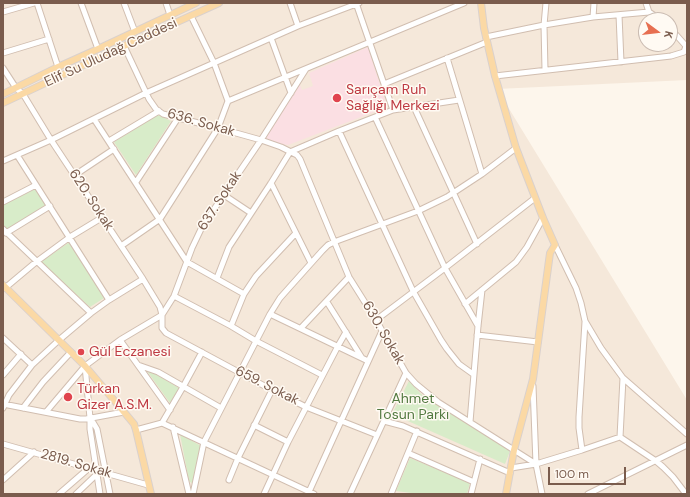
<!DOCTYPE html>
<meta charset="utf-8">
<style>
body{margin:0}
#map{position:relative;width:690px;height:497px;overflow:hidden;background:#fdf6ec;font-family:"DM Sans",sans-serif}
canvas{display:block}
.frame{position:absolute;inset:0;border:4px solid #7a5c4d;pointer-events:none}
.north{position:absolute;left:638px;top:12px;width:40px;height:40px;box-sizing:border-box;background:#fffaf3;border:1px solid #cabbb1;border-radius:50%;rotate:105deg;font-size:11px;font-weight:700;line-height:16px;text-align:center;color:#7a5c4d}
.north::after{content:'';display:block;margin:auto;width:14px;height:18px;background:#e76f51;clip-path:polygon(50% 0,100% 100%,50% 72%,0 100%)}
.scale{position:absolute;left:548px;top:467px;width:78px;height:18px;box-sizing:border-box;border:2px solid #7a5c4d;border-top:0;padding-left:5px;font-size:12px;line-height:14px;white-space:nowrap;color:#7a5c4d;-webkit-text-stroke:3px #fffaf3;paint-order:stroke}
</style>
<div id="map">
<canvas width="690" height="497"></canvas>
<div class="frame"></div>
<div class="north">K</div>
<div class="scale">100 m</div>
</div>
<script>
const context = document.querySelector('canvas').getContext('2d');
context.lineJoin = 'round';
function fillPath(path, color) { context.fillStyle = color; context.fill(path, 'evenodd'); }
const shape = rows => new Path2D(rows.map(r => 'M' + r).join(''));
function stroke(path, color, width, dash) { context.strokeStyle = color; context.lineWidth = width; context.lineCap = dash ? 'butt' : 'round'; context.setLineDash(dash || []); context.stroke(path); }
function drawText(font, color, halo, rows, align = 'center') {
  context.font = font + ' "DM Sans",sans-serif'; context.lineWidth = 3; context.setLineDash([]); context.textBaseline = 'middle'; context.strokeStyle = halo; context.fillStyle = color; for (const [text, x, y, turn = 0] of rows) {
    context.save(); context.translate(x, y); context.rotate((+turn || 0) * Math.PI / 180); context.textAlign = isNaN(turn) ? turn : align; if (halo) context.strokeText(text, 0, 0); context.fillText(text, 0, 0); context.restore();
  }
}
const residential = shape([
 [3,3,687,3,687,80,497,89,687,400,687,494,3,494],
 [646,20,670,20,670,44,646,44]
]);
const medical = shape([
 [368,47,387,107,288,145,280,144,265,138,299,83,302,90,313,86,309,73]
]);
const green = shape([
 [158,115,171,121,136,175,114,142],
 [35,189,46,205,7,229,3,225,3,205],
 [71,241,104,298,90,307,41,262],
 [147,371,151,372,157,375,179,388,170,403],
 [409,381,421,394,428,399,510,451,505,464,392,414],
 [180,434,201,446,193,484,189,481],
 [410,458,470,483,467,494,419,494,396,491]
]);
const minor = shape([
 [37,3,58,67],
 [81,3,98,49],
 [124,3,135,32],
 [166,3,170,15],
 [290,3,298,26],
 [356,3,393,110],
 [646,3,649,12,661,20],
 [3,12,34,3],
 [619,15,621,62],
 [593,17,594,3],
 [486,37,544,25,593,17,649,12],
 [271,38,291,93],
 [124,46,149,99,156,109,163,114,218,128,261,140,281,147,297,155,300,159,349,277,376,320,406,373,416,384,438,402,536,464],
 [3,53,49,39],
 [447,58,482,174],
 [3,68,16,88,23,94,51,140,143,279,160,307,162,315,162,328,166,333,272,390,306,407,377,435],
 [545,70,544,25,546,3],
 [495,76,671,56,684,52,686,46,670,28],
 [384,84,487,42],
 [228,101,464,3],
 [414,107,477,244],
 [375,117,445,268,478,326],
 [94,119,187,262,244,294],
 [339,131,413,291,441,340,447,349,459,364,473,374],
 [109,141,159,111],
 [290,152,339,131,393,110,459,100],
 [17,155,109,300],
 [3,161,51,140,146,93,298,26,359,3],
 [75,175,114,149],
 [136,182,178,118],
 [271,183,311,263],
 [224,195,251,213],
 [3,202,36,185],
 [3,229,91,313],
 [6,233,50,206],
 [555,245,576,288,581,303,585,321,601,348,623,378,687,434],
 [121,246,160,219,218,128,228,101,214,63,191,16],
 [217,278,229,247,271,183,290,152],
 [5,288,36,262,70,237,103,217],
 [174,296,231,326,256,341,322,375],
 [327,302,362,358],
 [465,304,516,262,527,247,543,218],
 [270,314,368,361],
 [376,320,445,268,535,198],
 [231,326,244,294,256,276,296,233],
 [301,328,349,277],
 [477,335,538,342],
 [3,338,32,365],
 [120,340,170,410],
 [138,365,158,372,221,408],
 [85,366,90,418,90,429,100,494],
 [3,375,21,354],
 [623,378,620,437,656,461,663,467,673,477,686,494],
 [533,386,536,464,542,494],
 [3,404,80,419,86,419,124,412],
 [3,408,9,395,32,365,59,340,91,313,109,300,143,279],
 [23,408,43,382,71,352],
 [46,412,85,366,120,340,162,315,174,296,192,248,202,227,261,140,306,69],
 [91,419,97,429,110,494],
 [384,421,403,426,510,473],
 [470,422,478,326,482,290],
 [162,423,314,494],
 [254,425,288,442],
 [173,427,189,494],
 [136,430,162,423,183,387,202,352],
 [3,444,148,485],
 [582,450,579,428,579,417,585,322],
 [408,453,474,482],
 [511,468,536,464,582,450,620,437],
 [3,480,34,452],
 [229,480,238,458,272,390],
 [59,494,89,468],
 [76,494,96,475],
 [193,494,204,442,270,314,280,298,288,289,322,251,328,245,334,242,418,211,447,197,482,174,516,148],
 [264,494,288,442,338,346,346,332],
 [308,494,382,331],
 [350,494,406,373],
 [391,494,417,431],
 [471,494,480,459],
 [588,494,687,445]
]);
const major = shape([
 [481,3,484,28,495,76,516,148,543,218,555,245,550,253,533,379,514,450,506,494],
 [3,94,58,67,98,49,196,3],
 [3,103,124,46,219,3],
 [3,285,85,366,124,412,134,424,136,430,151,494]
]);
const markers = [
 [337,98,5,"#e0444e"],
 [81,352,4,"#e0444e"],
 [68,397,5,"#e0444e"]
];
const streetNames = [
 ["Elif Su Uludağ Caddesi",111,53,-25],
 ["636. Sokak",201,123,16],
 ["620. Sokak",91,200,57],
 ["637. Sokak",220,201,-57],
 ["630. Sokak",383,333,60],
 ["659. Sokak",267,386,27],
 ["2819. Sokak",76,464,16]
];
const healthNames = [
 ["Sarıçam Ruh",346,90],
 ["Sağlığı Merkezi",346,106],
 ["Gül Eczanesi",89,352],
 ["Türkan",77,389],
 ["Gizer A.S.M.",77,405]
];
const parkNames = [
 ["Ahmet",413,399],
 ["Tosun Parkı",413,415]
];
fillPath(residential, '#f5e8da');
fillPath(medical, '#fbdfe3');
fillPath(green, '#d8ecc9');
stroke(minor, '#d1beb0', 7);
stroke(major, '#dad1cd', 8);
stroke(minor, '#fff', 5);
stroke(major, '#fbd9a5', 6);
for (const [x, y, r, color] of markers) { const dot = new Path2D(); dot.arc(x, y, r, 0, 2 * Math.PI); context.fillStyle = color; context.fill(dot); stroke(dot, '#fffaf3', 1.5); }
drawText('14px', '#7a5c4d', '#fffaf3', streetNames);
drawText('14px', '#be3a42', '#fffaf3', healthNames, 'left');
drawText('14px', '#537a41', '#fffaf3', parkNames);
</script>
